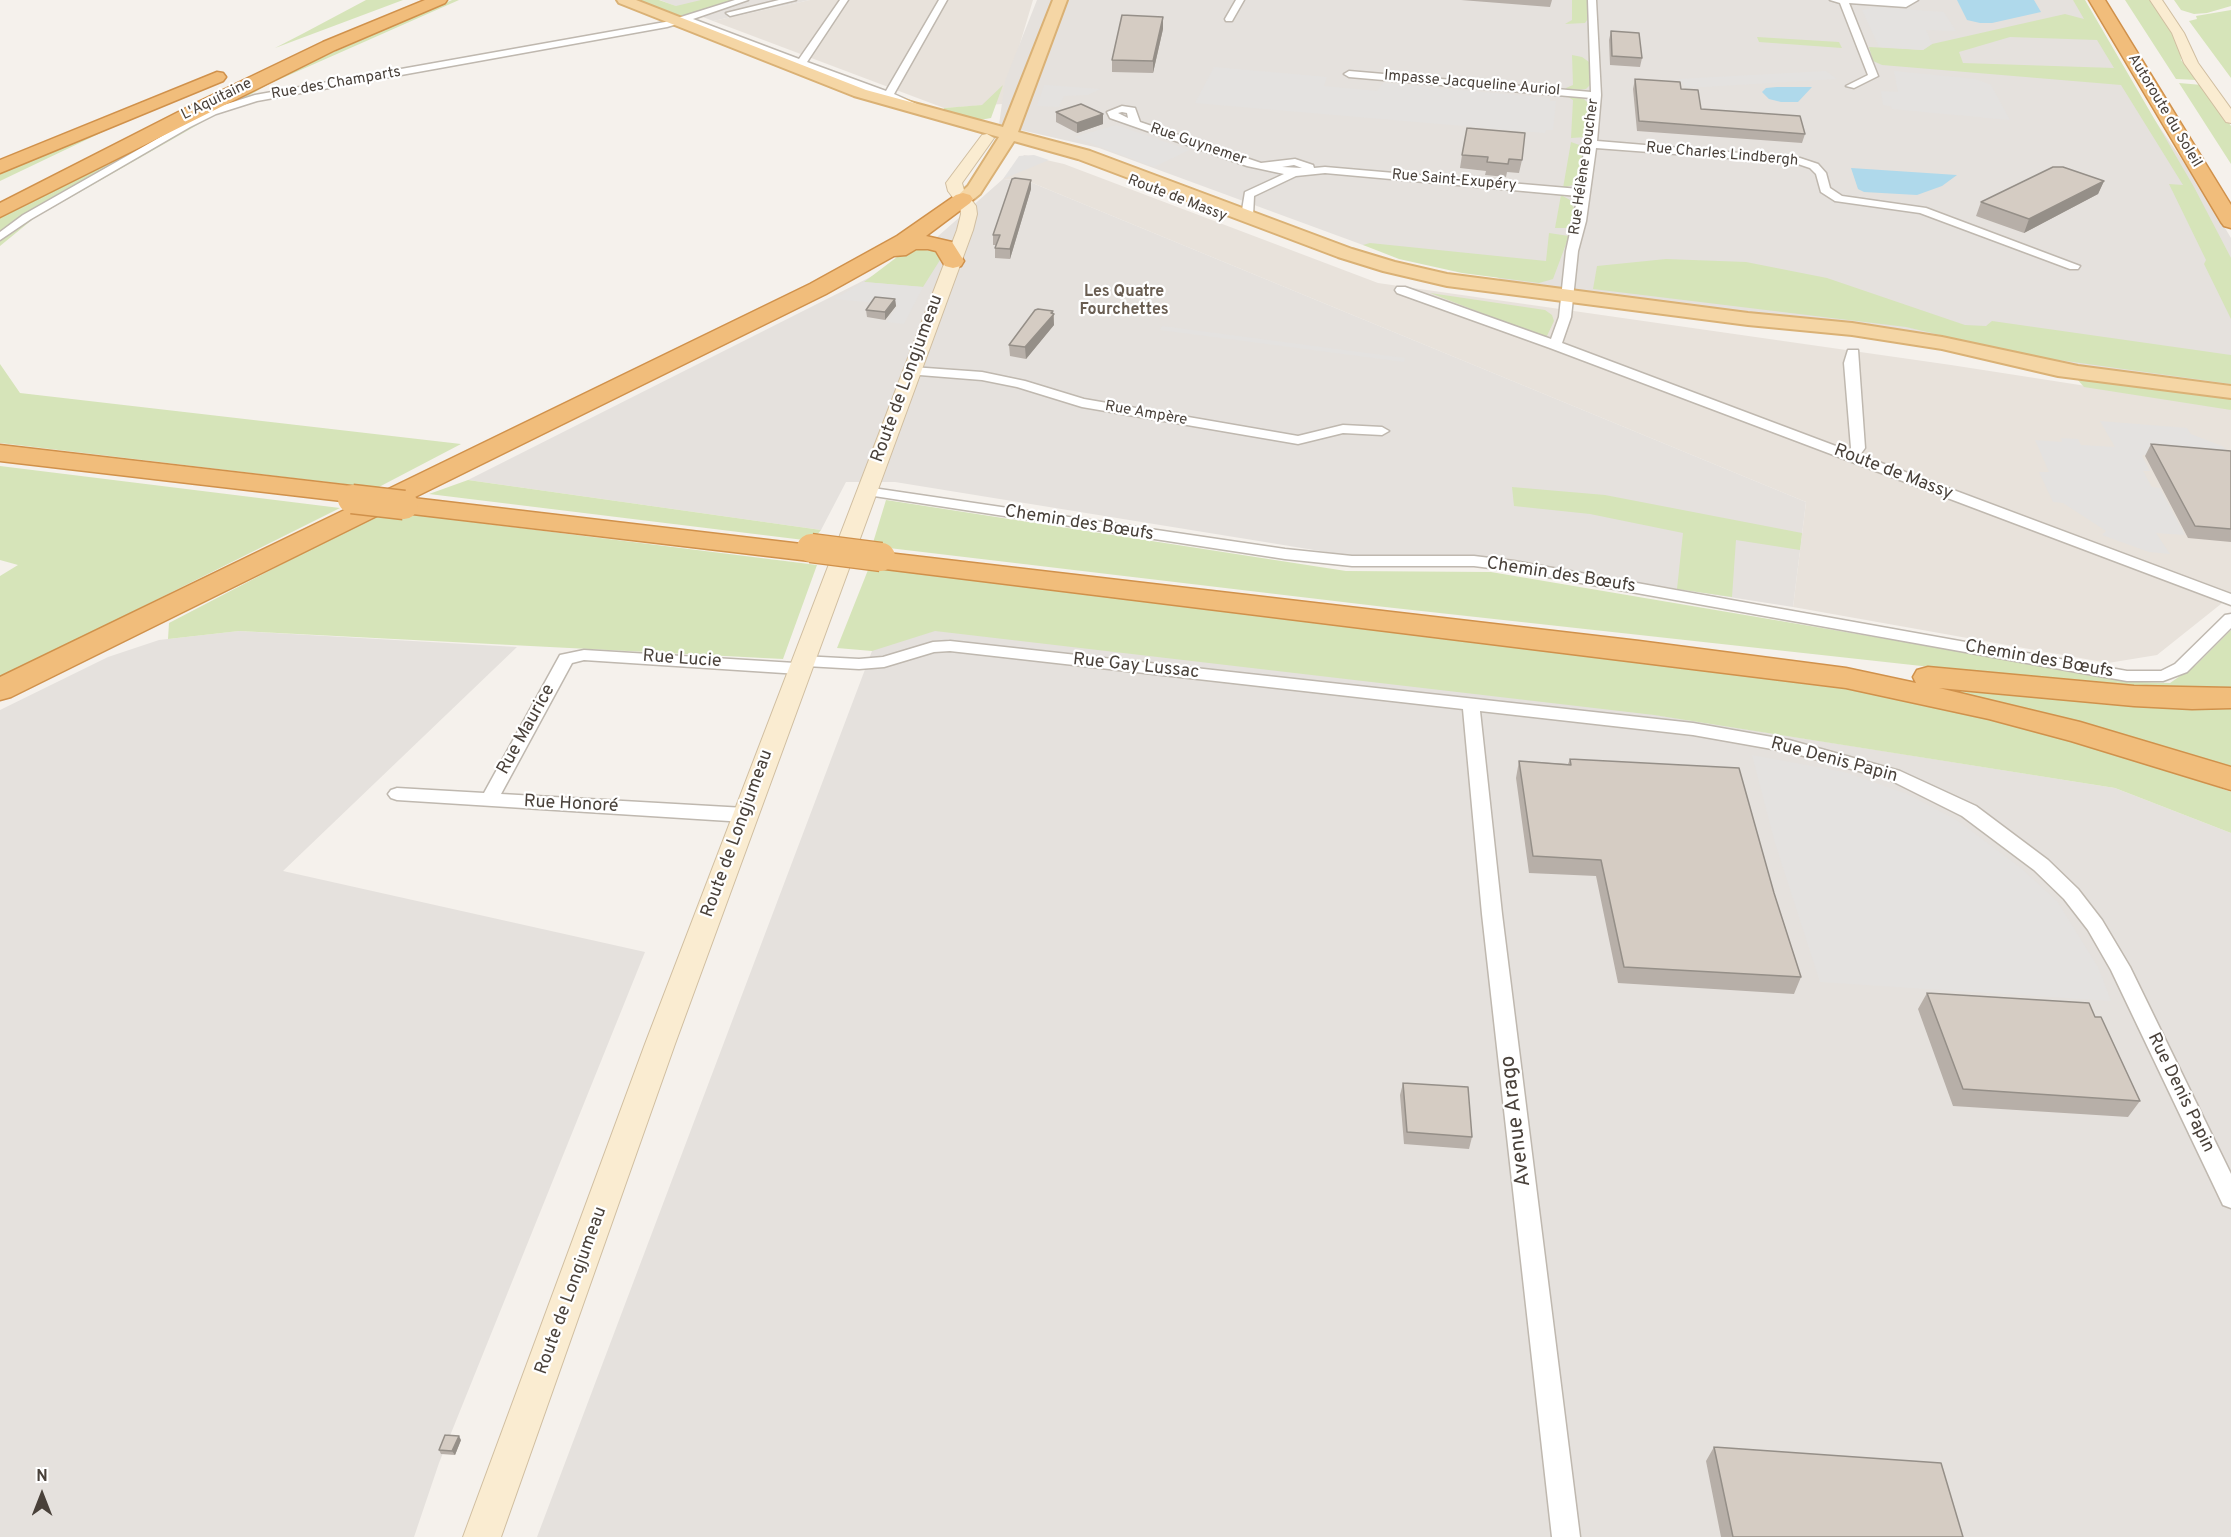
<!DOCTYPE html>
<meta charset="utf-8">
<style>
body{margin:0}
#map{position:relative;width:2231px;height:1537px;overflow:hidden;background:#f5f1ec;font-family:Overpass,sans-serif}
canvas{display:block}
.north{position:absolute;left:12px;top:1465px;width:60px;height:60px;-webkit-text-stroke:4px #fff;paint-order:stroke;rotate:0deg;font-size:16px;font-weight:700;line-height:24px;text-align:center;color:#49413a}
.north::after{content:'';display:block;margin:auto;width:21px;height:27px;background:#49413a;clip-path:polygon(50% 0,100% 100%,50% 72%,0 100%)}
</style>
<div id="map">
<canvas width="2231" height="1537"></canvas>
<div class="north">N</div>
</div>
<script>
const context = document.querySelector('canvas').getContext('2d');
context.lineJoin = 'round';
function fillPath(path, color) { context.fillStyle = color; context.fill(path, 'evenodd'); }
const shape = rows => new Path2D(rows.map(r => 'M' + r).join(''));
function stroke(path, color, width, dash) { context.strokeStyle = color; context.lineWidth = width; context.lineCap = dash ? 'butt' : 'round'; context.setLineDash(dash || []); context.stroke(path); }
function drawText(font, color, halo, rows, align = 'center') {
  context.font = font + ' Overpass,sans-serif'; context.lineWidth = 4.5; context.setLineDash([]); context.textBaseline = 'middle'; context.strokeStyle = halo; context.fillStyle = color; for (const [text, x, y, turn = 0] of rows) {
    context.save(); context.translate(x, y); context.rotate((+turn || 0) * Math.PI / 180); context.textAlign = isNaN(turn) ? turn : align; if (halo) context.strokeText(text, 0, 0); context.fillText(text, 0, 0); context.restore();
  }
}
const residential = shape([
 [810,0,1033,0,1002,104,944,108,713,21],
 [1024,155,1064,164,1378,283,1951,365,2228,408,2231,410,2231,596,2157,655,2108,663,1793,607,1806,502,1030,182,1003,179]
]);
const industrial = shape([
 [660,0,810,0,713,21],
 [1037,0,2077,0,2123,74,2200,186,2231,238,2231,392,1942,343,1513,290,1480,263,1363,245,1099,148,999,125,1005,81],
 [1003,179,1030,182,1806,502,1793,607,1506,562,1345,555,895,482,846,482,821,530,468,480,920,252],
 [891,593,2115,788,2231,833,2231,1537,537,1537,872,651],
 [239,631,517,647,283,871,645,952,439,1463,414,1537,0,1537,0,710,108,657,159,640]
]);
const green = shape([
 [366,0,403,0,275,48,304,33],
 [452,0,459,0,269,84,33,219,0,246,0,217,277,77],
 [632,0,659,0,676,6,701,0,733,0,683,16,673,15],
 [1572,0,1587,0,1587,20,1585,23,1565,24,1572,20],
 [2073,0,2085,0,2194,187,2231,258,2231,319,2204,264,2206,260,2169,184,2183,185,2121,85,1882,65,1873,61,1869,47,1923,50,1932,44,2065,14,2084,19],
 [2010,37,2097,40,2114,68,1963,63,1959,52],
 [2125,0,2152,0,2180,45,2181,60,2197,80,2176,79],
 [2174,0,2231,0,2231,6,2207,13,2194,14,2181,10],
 [2231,10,2231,78,2189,21,2197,19,2196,16],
 [1757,37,1839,42,1842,48,1759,42],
 [1572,55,1582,57,1589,62,1590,85,1586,89,1565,91,1566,88,1573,85],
 [2179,83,2202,85,2231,126,2231,164],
 [1003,85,991,118,974,121,942,113,944,108,982,105],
 [1565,95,1584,99,1590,105,1586,137,1571,138,1573,100],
 [104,128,111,128,0,181,0,170],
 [1571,142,1585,147,1579,183,1563,188],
 [1561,195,1570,200,1573,207,1575,207,1572,228,1555,228],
 [1549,233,1569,236,1553,279,1539,283,1462,273,1399,259,1363,245,1370,243,1546,261],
 [917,249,940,252,940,260,923,287,864,282,897,257],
 [1666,259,1746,262,1827,278,1965,325,1986,326,1992,321,2231,355,2231,384,2030,356,1906,327,1593,289,1597,266],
 [1430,293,1545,310,1552,315,1554,321,1546,338],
 [0,364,20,393,461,444,377,488,0,443],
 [2077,379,2231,398,2231,410,2084,387],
 [0,466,340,508,0,678,0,576,18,565,0,560],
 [468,480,821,530,812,541,429,494],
 [1512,487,1605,495,1802,533,1800,550,1736,540,1732,597,1677,589,1683,533,1590,514,1514,506],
 [886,500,1346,571,1491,572,2141,682,2170,683,2196,665,2231,630,2231,690,2174,692,2058,681,1385,607,872,546],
 [384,511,817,565,783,659,239,631,168,639,169,623],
 [890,569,1712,666,1881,693,1985,716,2153,764,2231,792,2231,833,2115,788,1654,715,935,631,872,651,837,648,868,570],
 [1890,679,2231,706,2231,770]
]);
const parking = shape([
 [1873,7,1944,12,1956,31,1926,30,1932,44,1923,50,1879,47,1862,10],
 [1214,67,1327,77,1324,86,1377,91,1383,83,1550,98,1550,101,1556,101,1553,130,1546,130,1545,133,1195,103],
 [1826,71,1837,79,1687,88,1678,79],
 [1894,71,1975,79,1991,85,2010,120,1892,109,1891,106,1883,105,1881,91,1898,92],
 [1044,85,1047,85,1100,89,1088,95,1064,96,1059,107,1037,106],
 [1116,125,1189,150,1154,167,1074,137],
 [1034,155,1049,160,1003,179,1019,156],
 [864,282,923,287,904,324,887,322,898,305,834,299],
 [1162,326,1405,358,1404,362,1160,330],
 [2100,421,2187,428,2191,434,2222,446,2231,454,2231,462,2142,455,2150,471,2143,471,2152,487,2160,488,2185,535,2156,533,2170,554,2149,552,2102,535,2106,531,2063,503,2053,502,2039,472,2049,472,2035,440,2062,442,2061,438,2078,439,2081,445,2115,447],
 [1752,755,1844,772,1907,794,1958,821,2022,869,2057,901,2098,967,2111,1001,1820,982,1775,843]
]);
const water = shape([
 [1957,0,2034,0,2041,12,1992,23,1980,23,1967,20],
 [1777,87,1812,87,1798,102,1781,102,1769,99,1762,92,1766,88],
 [1851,168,1957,175,1942,186,1917,195,1864,192,1858,189]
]);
const street = shape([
 [735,0,748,0,693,19,799,59,840,0,848,0,807,62,886,91,939,0,947,0,894,94,923,107,914,109,684,22,667,27,257,101,216,114,190,127,31,219,0,240,0,232,23,215,208,110,255,95,665,22,735,0],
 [779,0,796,0,730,16,726,13,779,0],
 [1236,0,1244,0,1232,21,1226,21,1225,19,1236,0],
 [1588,0,1596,0,1601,95,1597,141,1800,158,1818,164,1826,173,1830,188,1842,196,1926,208,2080,266,2078,269,2070,269,1920,213,1835,201,1821,192,1816,174,1810,168,1795,163,1596,148,1586,221,1578,251,1571,317,1562,343,1849,451,1851,448,1844,363,1848,350,1858,350,1865,448,1860,455,2231,594,2231,605,1550,348,1397,293,1395,290,1397,287,1405,287,1551,339,1559,317,1566,251,1578,196,1325,173,1296,176,1254,196,1253,216,1247,219,1241,216,1245,192,1284,174,1247,166,1110,118,1107,112,1122,106,1135,108,1140,122,1261,163,1295,159,1313,165,1314,168,1325,167,1579,189,1591,98,1349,77,1344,74,1349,71,1591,92,1588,0],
 [1122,112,1127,113,1128,118,1118,113,1122,112],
 [1294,165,1302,168,1282,167,1294,165],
 [1830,0,1918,0,1906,7,1849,3,1878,76,1854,88,1846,86,1868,75,1840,3,1830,0],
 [912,367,982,372,1025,381,1084,399,1298,436,1343,425,1382,427,1389,431,1382,435,1343,433,1298,444,1082,407,1017,387,982,380,907,374,905,371,912,367],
 [866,487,1285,549,1352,556,1474,556,1514,561,2127,671,2161,671,2175,664,2225,615,2231,614,2231,628,2187,672,2163,681,2127,681,1514,571,1474,566,1352,566,1285,559,861,494,859,491,866,487],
 [950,641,1693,723,1789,740,1900,771,1976,806,2048,860,2078,889,2102,920,2130,967,2231,1174,2231,1208,2223,1205,2111,970,2088,930,2064,899,2034,870,1962,816,1888,779,1789,752,1693,735,1480,711,1502,914,1580,1537,1552,1537,1482,914,1463,709,950,651,934,652,884,667,859,669,806,666,807,669,805,673,799,674,584,660,572,663,501,794,745,808,752,810,754,815,752,820,745,822,397,800,391,798,388,794,391,790,397,788,484,793,560,655,584,650,795,663,794,661,796,657,802,656,859,659,883,657,933,642,950,641]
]);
const secondary = shape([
 [2150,0,2162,0,2184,33,2198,63,2231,109,2231,123,2226,122,2184,63,2172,33,2150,0],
 [987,134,994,138,962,183,964,190,976,206,977,214,973,230,675,1044,501,1537,463,1537,645,1044,957,230,961,214,960,207,948,191,946,183,982,135,987,134]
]);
const primary = shape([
 [617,0,636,0,866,90,1003,127,1053,0,1067,0,1018,132,1090,151,1352,249,1395,262,1447,274,1748,313,1852,323,1942,337,2078,366,2231,386,2231,398,2058,376,1942,349,1852,335,1748,325,1447,286,1383,271,1338,257,1078,159,1014,141,980,194,969,203,963,204,957,203,954,199,968,186,999,137,854,96,619,3,617,0]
]);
const highway = shape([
 [425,0,447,0,445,3,335,50,0,217,0,203,196,103,323,42,425,0],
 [2089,0,2105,0,2231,205,2231,228,2224,226,2221,222,2089,0],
 [217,72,223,73,226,77,223,81,0,173,0,160,217,72],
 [963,193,970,195,973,199,970,203,926,236,952,242,964,261,961,266,953,268,945,266,936,251,928,249,916,249,906,255,894,256,826,294,413,498,810,545,820,547,824,553,820,559,810,561,404,513,393,508,11,697,0,700,0,677,359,503,0,461,0,445,360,487,370,489,372,497,810,284,897,236,956,195,963,193],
 [879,552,1639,641,1846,668,1916,683,1913,677,1917,670,1928,667,2134,686,2231,688,2231,708,2192,709,2134,706,1939,688,2080,722,2231,767,2231,790,2071,741,1989,719,1846,688,869,567,865,561,869,555,879,552]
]);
const highwayBridge = shape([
 [352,499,404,505],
 [811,548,881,557]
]);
const wall = shape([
 [1461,0,1552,0,1550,7],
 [1163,29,1153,73,1112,72,1112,60],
 [1611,31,1642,58,1640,67,1610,65,1609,40],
 [1635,79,1681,89,1701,109,1805,134,1802,143,1637,131,1633,89],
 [1056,112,1103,124,1077,133,1056,122],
 [1462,155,1522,160,1519,173,1507,172,1506,177,1485,175,1486,171,1460,168],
 [1031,180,1031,189,1010,259,995,258,995,248,996,245,993,245,993,235],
 [2104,181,2098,194,2024,233,1976,216,1981,202],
 [895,299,896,306,885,320,867,317,866,310],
 [1054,314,1054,325,1026,359,1010,356,1009,345],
 [2151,444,2231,451,2231,542,2188,538,2145,456],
 [1570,759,1774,893,1801,977,1794,994,1618,983,1596,876,1529,873,1516,778,1519,761,1568,764],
 [1927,993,2095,1017,2140,1101,2128,1117,1953,1106,1918,1009],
 [1403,1083,1472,1137,1469,1149,1404,1144,1400,1095],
 [461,1440,455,1455,441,1454,439,1450],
 [1714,1447,1963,1537,1721,1537,1706,1461]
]);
const shadedWall = shape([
 [1163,17,1163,29,1153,73,1153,61],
 [1103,114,1103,124,1077,133,1077,123],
 [1031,180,1031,189,1010,259,1010,249],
 [2104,181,2098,194,2024,233,2029,219],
 [895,299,896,306,885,320,885,312],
 [1053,311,1054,325,1026,359,1025,347],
 [459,1436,461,1440,455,1455,452,1451]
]);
const building = shape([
 [1122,15,1163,17,1153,61,1112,60,1122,15],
 [1611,31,1639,33,1642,58,1612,56,1611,31],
 [1635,79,1680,82,1681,89,1698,90,1701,109,1800,116,1805,134,1639,121,1635,79],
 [1081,104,1103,114,1077,123,1056,112,1081,104],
 [1467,128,1525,133,1522,160,1509,159,1508,164,1487,162,1488,157,1462,155,1467,128],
 [2053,167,2063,167,2104,181,2029,219,1981,202,2053,167],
 [1015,178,1031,180,1010,249,995,248,1000,235,993,235,1012,179,1015,178],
 [875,297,895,299,885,312,866,310,875,297],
 [1038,309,1053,311,1051,313,1054,314,1025,347,1009,345,1035,310,1038,309],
 [2151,444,2231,451,2231,529,2195,526,2151,444],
 [1570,759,1739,768,1774,893,1801,977,1624,967,1601,860,1533,856,1519,761,1571,765,1570,759],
 [1927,993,2089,1003,2095,1017,2101,1017,2140,1101,1963,1089,1927,993],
 [1403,1083,1468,1087,1472,1137,1407,1132,1403,1083],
 [445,1435,459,1436,452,1451,439,1450,445,1435],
 [1714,1447,1941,1463,1963,1537,1733,1537,1714,1447]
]);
const farStreetnames = [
 ["Rue des Champarts",336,84,-10],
 ["Impasse Jacqueline Auriol",1472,84,5],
 ["L'Aquitaine",217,100,-26],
 ["Autoroute du Soleil",2164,111,59],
 ["Rue Guynemer",1198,145,19],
 ["Rue Charles Lindbergh",1722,155,5],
 ["Rue Hélène Boucher",1585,167,-82],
 ["Rue Saint-Exupéry",1454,181,5],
 ["Route de Massy",1177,199,21],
 ["Rue Ampère",1146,414,10]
];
const farNeighbourhoodnames = [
 ["Les Quatre",1124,293],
 ["Fourchettes",1124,311]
];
const streetNames = [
 ["Route de Longjumeau",908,379,-70],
 ["Route de Massy",1893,473,21],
 ["Chemin des Bœufs",1079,524,9],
 ["Chemin des Bœufs",1561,576,9],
 ["Rue Lucie",682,660,4],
 ["Chemin des Bœufs",2039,660,10],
 ["Rue Gay Lussac",1136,667,6],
 ["Rue Maurice",527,730,-61],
 ["Rue Denis Papin",1834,761,15],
 ["Rue Honoré",571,805,3],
 ["Route de Longjumeau",738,834,-70],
 ["Rue Denis Papin",2180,1093,64],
 ["Route de Longjumeau",572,1291,-70]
];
const nearStreetnames = [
 ["Avenue Arago",1517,1121,-97]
];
fillPath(residential, '#e8e2db');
fillPath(industrial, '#e5e1dd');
fillPath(green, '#d6e4b9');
fillPath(parking, '#e4e2e0');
fillPath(water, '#afd9eb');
stroke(street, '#bfb8af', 3);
stroke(secondary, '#d0bea0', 2);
stroke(primary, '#dab175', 4);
stroke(highway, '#d0914b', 3);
fillPath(street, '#fff');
fillPath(secondary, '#faecd1');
fillPath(primary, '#f5d6a5');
fillPath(highway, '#f1bd7b');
stroke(highwayBridge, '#d0914b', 31, []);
stroke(highwayBridge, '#f1bd7b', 28);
fillPath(wall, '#b7afa8');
fillPath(shadedWall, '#958f88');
fillPath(building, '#d5ccc3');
stroke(building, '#958f88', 1.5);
drawText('15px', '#49413a', '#fff', farStreetnames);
drawText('bold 16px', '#6a5e52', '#fff', farNeighbourhoodnames);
drawText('18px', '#49413a', '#fff', streetNames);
drawText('21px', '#49413a', '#fff', nearStreetnames);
</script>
